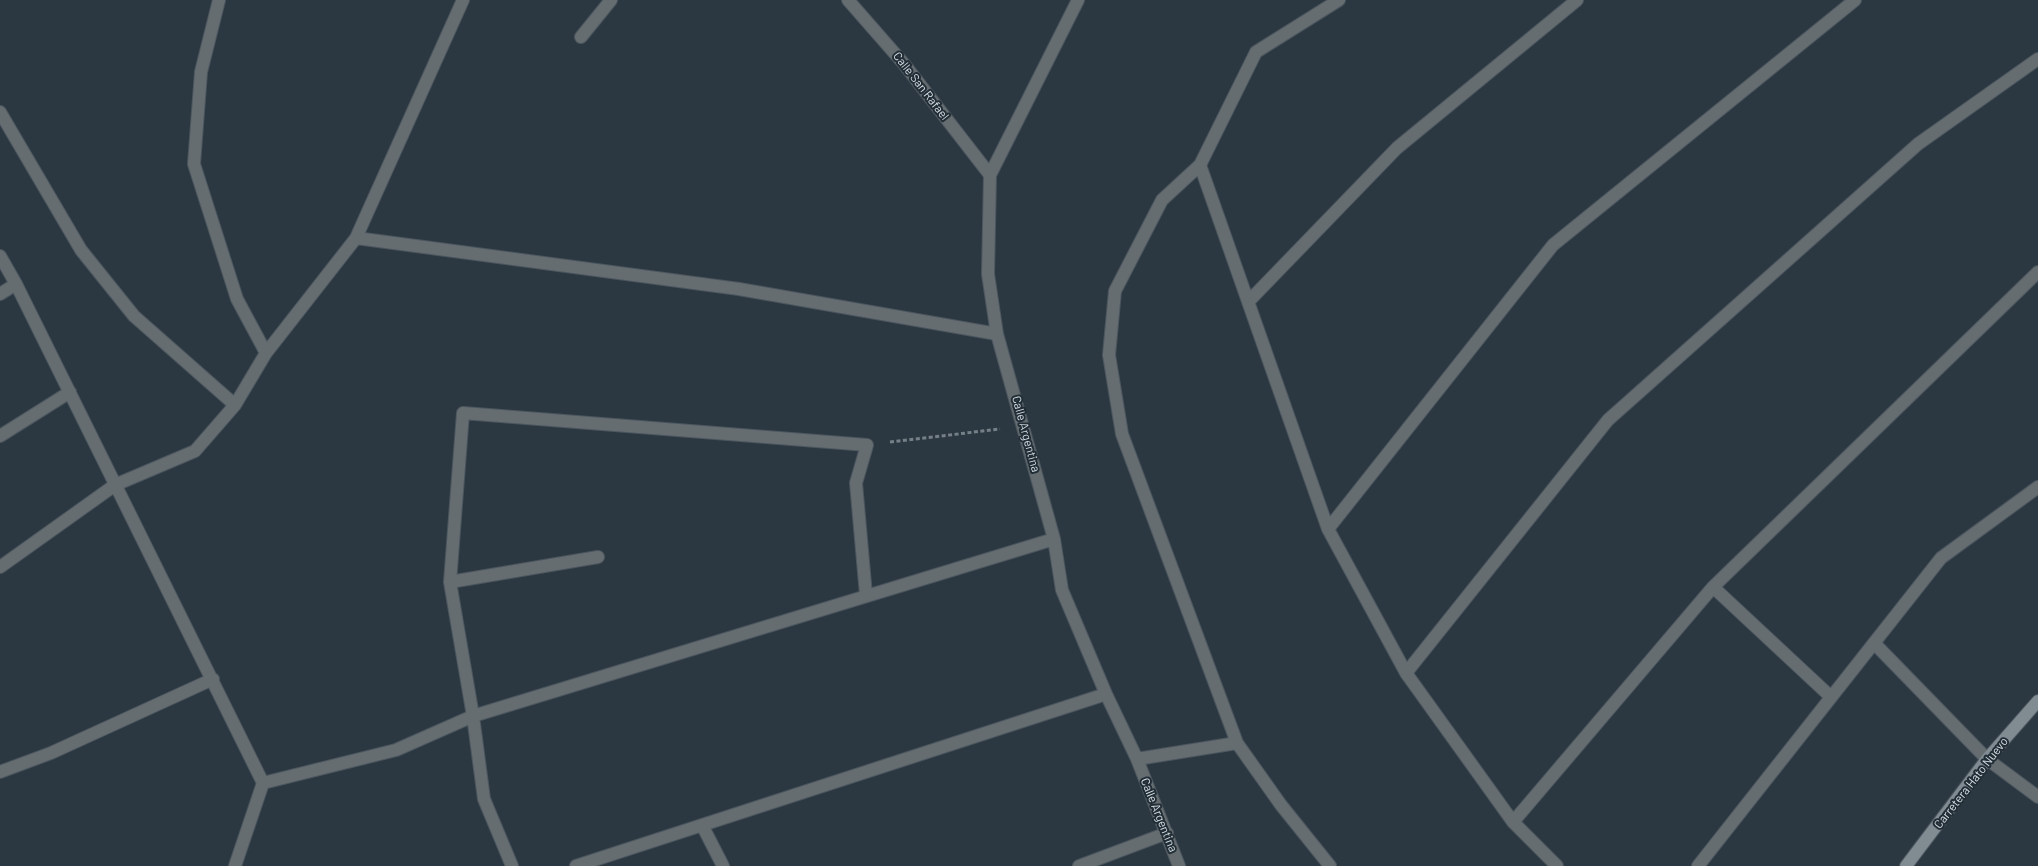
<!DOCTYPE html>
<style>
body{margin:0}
canvas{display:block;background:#2c3841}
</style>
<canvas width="2038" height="866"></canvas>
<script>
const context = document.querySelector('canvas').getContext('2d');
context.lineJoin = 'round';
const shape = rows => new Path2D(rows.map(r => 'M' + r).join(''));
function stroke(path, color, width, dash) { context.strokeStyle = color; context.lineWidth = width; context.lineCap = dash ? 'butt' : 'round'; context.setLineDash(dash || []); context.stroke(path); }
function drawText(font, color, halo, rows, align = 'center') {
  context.font = font + ' Barlow,sans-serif'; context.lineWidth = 4; context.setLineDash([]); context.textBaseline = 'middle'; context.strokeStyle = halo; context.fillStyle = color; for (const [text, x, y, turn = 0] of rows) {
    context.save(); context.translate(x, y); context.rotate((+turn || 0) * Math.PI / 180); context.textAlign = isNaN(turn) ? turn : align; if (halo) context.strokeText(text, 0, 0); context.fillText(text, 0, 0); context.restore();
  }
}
const path = shape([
 [890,442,1000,429]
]);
const street = shape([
 [219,0,201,72,194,164,237,299,266,353],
 [848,0,904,64,990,175],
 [1078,0,990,175,988,274,997,334,1054,539,1062,590,1106,694,1137,759,1179,866],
 [1339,0,1256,52,1200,165,1328,529,1406,673,1513,822,1557,866],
 [581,37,611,0],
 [0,112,81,250,134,316,235,405],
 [1200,165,1162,200,1115,291,1109,355,1122,434,1237,743],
 [356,238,739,289,997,334],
 [0,256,16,284,263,783,396,750,473,716,1054,539],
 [0,294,16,284],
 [1248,302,1397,148,1577,0],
 [0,436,70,392],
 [1328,529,1553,245,1855,0],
 [0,567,115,485,195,451,235,405,266,353,356,238,463,0],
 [450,582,598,557],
 [1713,587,1831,697],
 [1874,643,1987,759,2038,797],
 [1406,673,1608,420,1918,144,2038,59],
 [1137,759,1237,743,1281,805,1330,866],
 [0,772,51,753,213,679],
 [1513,822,1713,587,2038,272],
 [702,825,723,866],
 [235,866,263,783],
 [512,866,484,799,473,716,450,582,463,413,867,445,856,483,866,595],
 [576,866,1106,694],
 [1079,866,1167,833],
 [1698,866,1941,558,2038,487]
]);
const secondary = shape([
 [1906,866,1987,759,2038,701]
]);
const streetNames = [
 ["Calle San Rafael",921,86,52],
 ["Calle Argentina",1026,434,75],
 ["Carretera Hato Nuevo",1971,783,-52],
 ["Calle Argentina",1159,815,68]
];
stroke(street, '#4b565f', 14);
stroke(secondary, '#4b565f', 14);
stroke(path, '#757f87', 3, [4, 2.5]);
stroke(street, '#666d71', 12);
stroke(secondary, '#818b92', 12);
drawText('12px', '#d7dfe5', '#222e36', streetNames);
</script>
